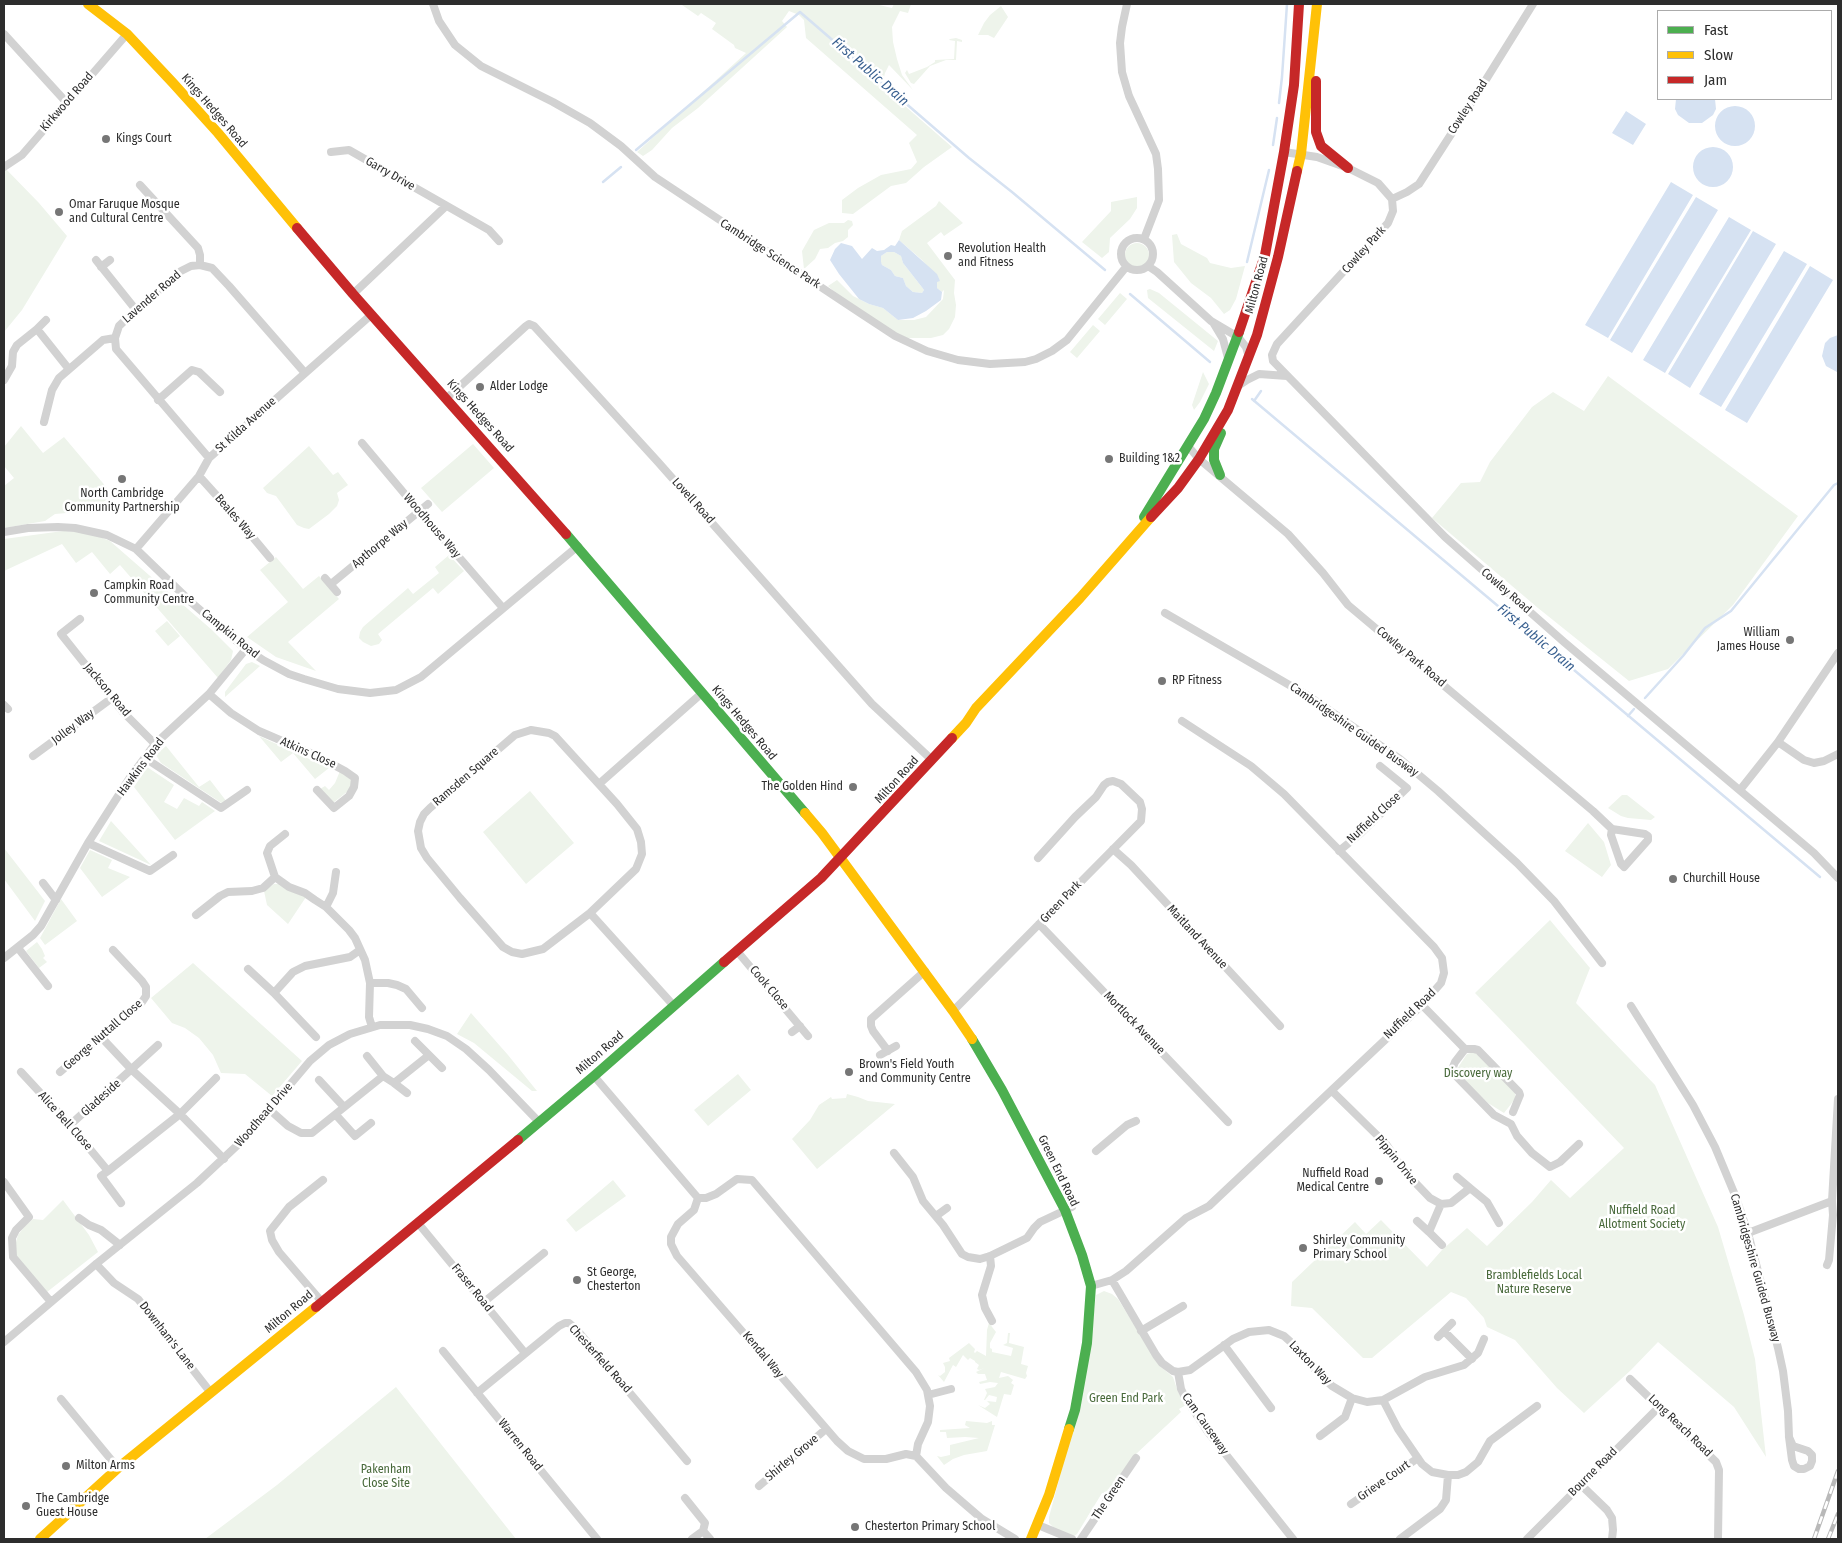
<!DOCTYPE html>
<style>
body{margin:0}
#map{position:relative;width:1842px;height:1543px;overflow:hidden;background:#fff;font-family:"Fira Sans Condensed",sans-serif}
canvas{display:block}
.frame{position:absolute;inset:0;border:5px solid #2d2d2d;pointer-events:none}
.legend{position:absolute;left:1657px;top:10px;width:175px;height:90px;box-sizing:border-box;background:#fff;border:1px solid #ababab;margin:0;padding:6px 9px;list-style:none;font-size:15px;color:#2d2d2d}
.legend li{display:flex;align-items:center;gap:10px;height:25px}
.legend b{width:25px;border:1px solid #ababab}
</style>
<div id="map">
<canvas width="1842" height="1543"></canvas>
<div class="frame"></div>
<ul class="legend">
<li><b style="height:6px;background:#4caf50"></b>Fast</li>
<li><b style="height:6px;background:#ffc107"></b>Slow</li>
<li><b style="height:6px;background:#c62828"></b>Jam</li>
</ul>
</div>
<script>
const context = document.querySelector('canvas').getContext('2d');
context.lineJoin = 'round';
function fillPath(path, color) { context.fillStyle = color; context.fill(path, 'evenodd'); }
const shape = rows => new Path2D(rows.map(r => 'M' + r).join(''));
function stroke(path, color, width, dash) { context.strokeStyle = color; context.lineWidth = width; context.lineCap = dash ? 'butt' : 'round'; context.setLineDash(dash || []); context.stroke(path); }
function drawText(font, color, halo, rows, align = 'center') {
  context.font = font + ' "Fira Sans Condensed",sans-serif'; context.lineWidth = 5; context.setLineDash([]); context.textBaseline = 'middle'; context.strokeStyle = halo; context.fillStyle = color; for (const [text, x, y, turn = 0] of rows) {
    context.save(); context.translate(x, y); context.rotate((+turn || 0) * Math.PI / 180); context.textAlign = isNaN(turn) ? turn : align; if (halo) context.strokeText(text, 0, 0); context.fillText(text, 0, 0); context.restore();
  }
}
const green = shape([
 [683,4,875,4,892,8,894,4,911,4,908,13,900,11,892,27,893,42,897,59,902,75,913,90,889,65,885,73,882,86,952,147,924,167,906,183,891,186,853,214,842,213,842,200,858,188,881,175,911,169,917,162,909,143,917,135,806,38,804,20,799,15,789,11,782,21,787,27,698,108,672,128,652,150,643,156,637,152,746,53,735,48,734,45,712,29,716,23,701,13,698,16,682,5],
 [1001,6,1008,17,994,38,988,35,978,35,984,23,990,15],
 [956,38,962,40,962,42,957,41,956,60,946,60,930,66,914,84,911,83,905,73,907,70,909,74,927,67,935,62,935,60,954,59,955,41,949,40,950,39],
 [4,167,39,203,67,236,22,310,4,332],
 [1137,197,1137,208,1130,219,1110,238,1109,252,1102,258,1082,242,1111,211,1111,202],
 [939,201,963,223,944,236,941,232,927,243,955,280,954,293,956,305,955,317,949,329,943,335,931,338,904,338,844,300,828,286,837,280,853,296,869,304,883,308,898,320,914,320,926,317,943,299,944,290,942,292,937,288,937,281,940,281,922,260,899,240,902,231,936,206],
 [848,220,852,221,853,225,848,230,848,237,843,241,835,243,828,248,820,249,815,259,804,269,802,251,814,230,829,223,844,223],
 [1177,234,1181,244,1207,258,1210,263,1231,268,1245,266,1236,299,1230,310,1224,314,1211,298,1191,283,1174,262,1172,235],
 '1125 255a12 12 0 1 1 24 0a12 12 0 1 1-24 0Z',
 [887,252,894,252,901,256,903,263,921,286,924,290,922,293,913,292,906,286,903,278,895,276,891,270,882,265,881,263,881,256],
 [1150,289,1159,293,1218,341,1214,351,1148,298,1147,290],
 [1120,293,1127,299,1105,325,1098,319],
 [1093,325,1100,331,1077,358,1070,352],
 [1203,372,1209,384,1200,402,1194,410,1192,405],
 [1608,376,1798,516,1733,605,1668,669,1629,681,1538,608,1432,518,1461,483,1480,482,1490,462,1532,407,1553,392,1584,411],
 [21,426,43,453,64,437,113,495,87,514,79,512,55,514,45,521,4,528,4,486,14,478,4,466,4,447],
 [473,444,494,468,442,512,421,488],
 [309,446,333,475,338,472,348,485,337,493,339,500,337,506,329,514,309,529,304,528,297,525,276,496,267,493,263,488],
 [63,531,90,533,110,541,212,630,233,651,231,660,218,678,120,565,110,574,92,552,76,563,62,544,4,571,4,539],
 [449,555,464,571,438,594,433,588,378,634,382,640,379,644,371,646,363,642,359,638,360,632,363,627,408,588,413,594,439,573,435,567],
 [276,557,303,589,319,576,339,599,288,642,316,671,276,657,247,637,288,602,260,570],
 [167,621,180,636,168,646,155,631],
 [252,662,260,666,225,697,225,692,246,664],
 [259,736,329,768,315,779,293,753,281,762],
 [166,746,199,787,210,780,227,802,223,804,161,763,156,755],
 [147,767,174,785,164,802,177,809,184,798,199,806,202,802,215,811,175,840,134,787],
 [340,771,350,777,352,785,348,791,333,803,320,789,325,786,329,790,335,783],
 [530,791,574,843,526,884,483,832],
 [1622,795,1627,795,1655,817,1651,820,1628,818,1621,816,1608,808],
 [111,821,151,865,99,841],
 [1588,823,1604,842,1611,865,1602,877,1565,851],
 [4,848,45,901,35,921,4,879],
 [90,850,112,860,108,868,130,877,102,897,80,868],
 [274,884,279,884,306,897,288,924,267,905,264,891],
 [61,899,77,921,45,945,40,938],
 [1550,920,1590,968,1576,1003,1655,1085,1718,1227,1744,1315,1755,1359,1766,1457,1734,1407,1658,1342,1631,1370,1584,1413,1557,1388,1515,1340,1487,1327,1484,1318,1466,1298,1451,1292,1372,1358,1363,1358,1312,1308,1291,1306,1292,1282,1355,1222,1366,1234,1381,1220,1427,1267,1442,1250,1467,1228,1487,1246,1532,1202,1551,1180,1570,1198,1624,1148,1475,993],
 [37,942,42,949,45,956,43,958,47,962,39,968,26,951],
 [193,963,302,1061,272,1096,245,1074,221,1073,213,1055,199,1038,185,1028,172,1023,151,998],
 [471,1013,508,1055,537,1091,532,1091,474,1043,457,1034],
 [1475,1052,1515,1091,1515,1099,1504,1113,1488,1103,1468,1084,1457,1069,1467,1054],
 [738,1074,751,1090,708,1126,694,1110],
 [847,1094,858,1097,868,1101,895,1104,817,1169,792,1139,810,1120,819,1105,831,1097,832,1099,846,1098],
 [613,1180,626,1196,576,1232,566,1220],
 [63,1200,89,1235,98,1252,47,1292,16,1256,15,1246,18,1235,25,1226,33,1219,43,1220],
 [1104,1291,1112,1294,1118,1299,1160,1366,1173,1377,1178,1392,1186,1405,1179,1409,1181,1412,1136,1454,1108,1493,1102,1493,1077,1534,1073,1537,1054,1528,1049,1523,1049,1517,1077,1412,1090,1344,1096,1295],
 [989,1323,996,1332,990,1343,990,1348,992,1349,992,1352,1011,1356,1013,1348,1003,1345,1007,1343,1008,1333,1010,1333,1009,1343,1024,1347,1021,1364,1028,1366,1026,1373,1027,1376,1025,1379,1001,1372,999,1378,1008,1376,1013,1380,1011,1383,1014,1385,1011,1395,1004,1394,997,1417,978,1405,985,1408,990,1404,987,1401,996,1402,997,1397,989,1395,985,1400,984,1400,987,1393,985,1389,995,1387,998,1383,990,1382,980,1384,979,1382,987,1380,985,1374,978,1374,976,1372,984,1368,979,1370,977,1369,979,1365,975,1362,975,1361,970,1358,968,1360,963,1355,956,1367,953,1365,944,1382,938,1375,940,1376,945,1372,945,1367,943,1363,950,1361,949,1358,969,1343,975,1349,974,1352,975,1353,977,1351,986,1356,987,1330],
 [396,1387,516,1539,205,1539,277,1485],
 [966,1421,987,1423,992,1421,992,1425,995,1425,987,1451,964,1455,953,1459,944,1465,937,1456,941,1457,950,1455,950,1445,979,1438,965,1437,947,1438,946,1432,940,1432,940,1430,970,1428,965,1425]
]);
const water = shape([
 [1676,99,1715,99,1716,109,1713,115,1702,123,1689,123,1678,115,1675,109],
 '1715 126a20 20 0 1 1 40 0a20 20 0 1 1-40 0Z',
 [1626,111,1646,124,1633,145,1612,133],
 '1693 167a20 20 0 1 1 40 0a20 20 0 1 1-40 0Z',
 [1671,182,1693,195,1608,338,1585,325],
 [1696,197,1718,210,1632,353,1610,340],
 [1729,217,1751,230,1665,373,1643,360],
 [1753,231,1776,244,1690,388,1668,374],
 [899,240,937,274,940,281,937,282,937,288,942,292,941,300,926,311,913,318,898,320,883,308,869,304,859,299,839,274,830,260,835,249,841,243,852,246,862,259,872,248,877,251,884,250,891,245,895,246],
 [887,252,894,252,901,256,903,263,921,286,924,290,922,293,913,292,906,286,903,278,895,276,891,270,882,265,881,262,881,256],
 [1784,251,1807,264,1721,407,1699,394],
 [1810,266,1833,280,1747,423,1725,410],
 [1838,335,1838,372,1837,372,1826,366,1822,356,1825,343,1830,338]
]);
const stream = shape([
 [1279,103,1282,77,1287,4],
 [1273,145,1277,118],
 [636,150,800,12,969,158,1012,192,1105,270],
 [603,182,621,167],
 [1247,262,1269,170],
 [1130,294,1210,362],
 [1252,399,1820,877],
 [1254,401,1261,391],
 [1645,698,1683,656,1705,628,1731,611,1834,485,1838,483],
 [1628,716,1634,709]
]);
const street = shape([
 [433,4,439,21,455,45,481,66,553,102,590,123,621,146,655,177,860,313,895,336,927,351,958,360,990,364,1025,362,1036,359,1052,351,1067,340,1126,267],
 [1127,4,1122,27,1120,43,1122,72,1129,96,1156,154,1158,169,1159,200,1144,239],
 [4,34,67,103],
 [331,152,349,150,489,230,499,241],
 [1284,152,1317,157,1348,168,1378,183,1392,199,1393,211,1388,223,1277,344,1272,355,1273,361,1445,537,1564,642,1814,853,1838,878],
 [4,167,22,155,127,34],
 [140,185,198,248,200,255,200,265],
 [1392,199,1407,192,1419,184,1477,94,1533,4],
 '1121 254a16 16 0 1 1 32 0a16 16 0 1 1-32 0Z',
 [96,260,136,310],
 [1148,266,1157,272,1211,321,1238,337,1246,347,1249,357],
 [101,267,110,260],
 [353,294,446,206],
 [1214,324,1223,339,1228,358],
 [37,329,46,320],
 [4,380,12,366,13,352,17,345,37,329,68,368],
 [1238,386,1247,380,1259,374,1287,376],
 [447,398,526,326,529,324,534,326,658,462,872,704,932,760],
 [158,400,192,370,199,372,220,392],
 [44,422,52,390,59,378,103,340,115,338],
 [362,443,419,511,503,608],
 [1188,446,1199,459,1288,534,1323,573,1348,605,1593,811,1612,829],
 [209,458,116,349,115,338,119,326,136,310,181,271,191,266,200,265,212,268,229,286,305,373],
 [199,476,235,516,270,558],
 [4,532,28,528,58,527,75,528,107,535,136,549,192,603,241,645,263,660,289,674,304,679,338,689,370,693,396,690,421,677,578,546],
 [136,549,199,476,209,458,371,315],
 [325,578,337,592],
 [331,584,428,504],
 [1165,613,1310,697,1400,759,1438,791,1517,863,1554,901,1602,963],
 [80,619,61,634,123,712,155,744],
 [209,694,231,713,259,731,317,756,345,771,355,778,354,787,349,796,334,808,317,790],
 [4,705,8,709],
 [531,730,549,733,555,736,617,804,637,829,641,842,642,854,636,869,590,913,543,949,522,954,512,952,503,947,460,898,427,858,421,848,418,831,420,822,424,814,430,808,515,735,531,730],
 [1778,742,1804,760,1814,763,1824,761,1838,754],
 [33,756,112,698],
 [145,758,221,808,247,790],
 [599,784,702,693],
 [1740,790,1778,742,1838,653],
 [1612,829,1645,834,1648,836,1648,840,1624,867,1621,864,1611,835,1612,829],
 [88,843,150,871,173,855],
 [1113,849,1131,865,1280,1026],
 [1339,851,1361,833,1407,788,1380,766],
 [275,877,267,853,270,846,285,834],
 [43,883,56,900],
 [326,907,333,893,336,872],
 [590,913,674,1006],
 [196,915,220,896,228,892,252,891,263,888,275,877,289,887,305,893,315,900,326,907,349,930,355,938,365,960,370,983,369,1017,372,1027],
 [1039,924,1228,1122],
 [18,948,48,986],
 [737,951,808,1036],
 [4,958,33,935,41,926,88,843,129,779,155,744,209,694,246,649],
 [248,969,274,993,316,1037],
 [370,983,388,983,397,985,406,989,422,1008],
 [274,993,293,972,305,966,350,957,360,950],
 [1422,1005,1465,1049,1474,1049,1478,1050,1519,1092,1520,1095,1513,1112],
 [1631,1006,1693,1105,1715,1147,1735,1195,1748,1233,1778,1348,1783,1371,1788,1411,1789,1437,1792,1460,1794,1466,1799,1469,1804,1469,1810,1466,1812,1461,1812,1455,1808,1451,1793,1446,1789,1437],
 [953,1011,1141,821,1142,809,1140,802,1121,784,1113,781,1108,782,1104,785,1096,797,1075,817,1038,858],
 [792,1032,800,1026],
 [101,1037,132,1070,180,1114,224,1159],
 [1465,1049,1455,1062,1453,1067,1456,1076,1494,1115,1511,1124,1517,1136,1532,1153,1550,1167,1560,1162,1579,1144],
 [888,1051,873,1031,871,1026,871,1019,925,971],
 [429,1055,442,1068],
 [880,1055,896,1046],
 [367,1056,383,1076],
 [21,1072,70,1125,108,1171,180,1114,216,1078],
 [60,1072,142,1002,146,996,146,987,142,981,113,950],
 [594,1076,698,1198,706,1198,716,1194,737,1179,752,1180,916,1372,927,1390,930,1406,928,1422,918,1444,916,1456],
 [319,1080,344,1107],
 [394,1083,407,1093],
 [1332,1091,1386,1144,1405,1172,1430,1198,1441,1204,1451,1203,1470,1188,1487,1202,1499,1223],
 [270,1110,288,1126,301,1133,312,1133,383,1076,394,1083,429,1055,415,1041],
 [336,1115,355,1136,371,1123],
 [70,1125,158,1045],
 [1096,1151,1127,1125,1136,1121],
 [894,1153,913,1177,923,1201,943,1225,962,1254,968,1257,980,1259,990,1256,1027,1238,1034,1228,1040,1222,1072,1207],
 [108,1171,101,1176,121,1203],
 [1457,1177,1470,1188],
 [4,1182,29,1217,16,1230,12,1238,13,1257,51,1302],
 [698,1198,694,1210,678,1224,671,1237,671,1244,677,1256,837,1441,848,1451,864,1459,886,1459,906,1454,916,1456,946,1488,982,1519,1015,1539],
 [1441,1204,1429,1232,1442,1245],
 [936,1216,947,1208],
 [79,1218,89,1225,101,1230,120,1245],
 [1417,1221,1429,1232],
 [418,1223,525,1353],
 [1748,1233,1832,1201],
 [990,1256,991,1266,982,1295,985,1308,992,1321],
 [96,1264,114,1283,138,1299,211,1393],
 [1827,1265,1829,1260,1833,1215,1832,1201,1838,1099],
 [1112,1280,1156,1355,1162,1363,1173,1371,1178,1372,1190,1370,1233,1339,1249,1332,1269,1330,1284,1336,1293,1344,1320,1375,1332,1386,1352,1398,1367,1402,1383,1400,1425,1377,1464,1365,1478,1353,1484,1339],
 [1091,1286,1112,1280,1126,1271,1186,1218,1209,1206,1422,1005,1441,983,1444,973,1442,958,1434,947,1284,794,1251,766,1182,721],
 [322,1302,279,1252,272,1240,270,1231,289,1207,323,1180],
 [484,1302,544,1253],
 [1141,1331,1183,1306],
 [1444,1331,1472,1359],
 [1438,1337,1452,1323],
 [4,1342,96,1264,197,1183,244,1139,310,1061,329,1045,350,1034,380,1025,410,1025,428,1029,447,1036,466,1049,489,1070,539,1122],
 [1224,1345,1271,1408],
 [443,1351,597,1539],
 [1178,1372,1181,1389,1186,1399,1208,1432,1293,1539],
 [1630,1379,1716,1462,1719,1470,1718,1539],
 [477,1393,559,1326,565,1323,569,1323,577,1330,687,1461],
 [928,1395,951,1389],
 [61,1399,118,1468],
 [1383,1400,1398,1429,1422,1464,1432,1472,1448,1475,1458,1475,1466,1472,1478,1462,1490,1441,1537,1406],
 [1320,1436,1345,1417,1352,1398],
 [1580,1484,1607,1510,1612,1518,1613,1530,1612,1539],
 [759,1486,826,1429],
 [685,1498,705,1523,703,1531,710,1539],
 [1351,1504,1418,1458],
 [1038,1525,1072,1539],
 [692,1539,703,1531],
 [1081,1539,1136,1458],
 [1400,1539,1440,1509,1446,1500,1448,1475],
 [1527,1539,1660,1406]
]);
const fast = shape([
 [1220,475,1214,460,1214,449,1221,433],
 [1144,517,1204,419,1216,393,1239,332],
 [566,534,805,813],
 [972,1039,1002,1090,1065,1210,1082,1255,1091,1286,1087,1343,1075,1410,1069,1429],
 [518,1140,594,1076,724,962]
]);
const slow = shape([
 [88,4,127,34,173,83,218,133,297,228],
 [1297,171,1301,154,1317,4],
 [952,738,966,723,976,708,1080,598,1151,517],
 [805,813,822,833,953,1011,972,1039],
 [40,1539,118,1468,316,1307],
 [1031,1539,1049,1495,1069,1429]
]);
const jam = shape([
 [1316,81,1316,132,1321,146,1348,168],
 [297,228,353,294,566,534],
 [1239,332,1265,255,1284,152,1294,85,1299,4],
 [1151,517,1178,488,1199,459,1228,410,1257,335,1278,257,1297,171],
 [724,962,821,878,952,738],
 [316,1307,518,1140]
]);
const rail = shape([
 [1814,1539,1838,1471],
 [1828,1539,1838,1514]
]);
const markers = [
 [106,139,5,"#767676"],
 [59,212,5,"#767676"],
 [948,256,5,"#767676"],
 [480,387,5,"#767676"],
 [1109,459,5,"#767676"],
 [122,479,5,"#767676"],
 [94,593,5,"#767676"],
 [1790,640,5,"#767676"],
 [1162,681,5,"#767676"],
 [853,787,5,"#767676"],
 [1673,879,5,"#767676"],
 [849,1072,5,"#767676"],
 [1379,1181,5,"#767676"],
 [1303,1248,5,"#767676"],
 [577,1280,5,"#767676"],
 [66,1466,5,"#767676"],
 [26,1506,5,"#767676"],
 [855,1527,5,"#767676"]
];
const streetNames = [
 ["Kirkwood Road",67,102,-49],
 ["Cowley Road",1468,107,-57],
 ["Kings Hedges Road",214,111,49],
 ["Garry Drive",390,174,30],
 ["Cowley Park",1364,250,-48],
 ["Cambridge Science Park",770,254,33],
 ["Milton Road",1257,285,-75],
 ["Lavender Road",152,297,-41],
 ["Kings Hedges Road",480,416,48],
 ["St Kilda Avenue",246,425,-42],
 ["Lovell Road",693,501,48],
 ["Beales Way",235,517,49],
 ["Woodhouse Way",432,526,49],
 ["Apthorpe Way",380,544,-40],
 ["Cowley Road",1506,591,41],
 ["Campkin Road",230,634,39],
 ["Cowley Park Road",1411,657,40],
 ["Jackson Road",107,690,50],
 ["Kings Hedges Road",744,723,50],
 ["Jolley Way",73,727,-37],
 ["Cambridgeshire Guided Busway",1354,730,35],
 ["Atkins Close",308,753,24],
 ["Hawkins Road",141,767,-53],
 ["Ramsden Square",466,777,-41],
 ["Milton Road",897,780,-48],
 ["Nuffield Close",1374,818,-43],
 ["Green Park",1061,902,-46],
 ["Maitland Avenue",1197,937,47],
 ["Cook Close",769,988,50],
 ["Nuffield Road",1410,1014,-44],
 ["Mortlock Avenue",1134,1023,46],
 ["George Nuttall Close",103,1035,-41],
 ["Milton Road",600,1053,-41],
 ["Gladeside",101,1098,-42],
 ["Woodhead Drive",264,1115,-49],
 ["Alice Bell Close",65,1121,48],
 ["Pippin Drive",1396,1160,51],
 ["Green End Road",1058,1171,64],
 ["Cambridgeshire Guided Busway",1755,1268,74],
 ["Fraser Road",472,1288,51],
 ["Milton Road",289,1312,-40],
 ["Downham's Lane",167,1336,52],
 ["Kendal Way",763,1355,50],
 ["Chesterfield Road",600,1359,48],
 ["Laxton Way",1310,1363,46],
 ["Cam Causeway",1205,1424,55],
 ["Long Reach Road",1680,1426,44],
 ["Warren Road",520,1445,51],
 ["Shirley Grove",792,1458,-40],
 ["Bourne Road",1593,1472,-45],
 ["Grieve Court",1384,1481,-35],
 ["The Green",1109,1498,-56]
];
const poiNames = [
 ["Kings Court",116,139],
 ["Omar Faruque Mosque",69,205],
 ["and Cultural Centre",69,219],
 ["Revolution Health",958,249],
 ["and Fitness",958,263],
 ["Alder Lodge",490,387],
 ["Building 1&2",1119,459],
 ["North Cambridge",122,494,"center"],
 ["Community Partnership",122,508,"center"],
 ["Campkin Road",104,586],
 ["Community Centre",104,600],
 ["William",1780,633,"right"],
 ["James House",1780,647,"right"],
 ["RP Fitness",1172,681],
 ["The Golden Hind",843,787,"right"],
 ["Churchill House",1683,879],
 ["Brown's Field Youth",859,1065],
 ["and Community Centre",859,1079],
 ["Nuffield Road",1369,1174,"right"],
 ["Medical Centre",1369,1188,"right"],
 ["Shirley Community",1313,1241],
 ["Primary School",1313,1255],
 ["St George,",587,1273],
 ["Chesterton",587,1287],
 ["Milton Arms",76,1466],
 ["The Cambridge",36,1499],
 ["Guest House",36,1513],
 ["Chesterton Primary School",865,1527]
];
const parkNames = [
 ["Discovery way",1478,1074],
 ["Nuffield Road",1642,1211],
 ["Allotment Society",1642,1225],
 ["Bramblefields Local",1534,1276],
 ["Nature Reserve",1534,1290],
 ["Green End Park",1126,1399],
 ["Pakenham",386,1470],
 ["Close Site",386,1484]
];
const waterNames = [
 ["First Public Drain",870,72,41],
 ["First Public Drain",1536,638,40]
];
fillPath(green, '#eef4eb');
fillPath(water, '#d6e2f2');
stroke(stream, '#d6e2f2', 2.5);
stroke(street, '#d2d2d2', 8);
stroke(fast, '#4caf50', 10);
stroke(slow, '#ffc107', 10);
stroke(jam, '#c62828', 10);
stroke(rail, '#b9b9b9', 4.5);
stroke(rail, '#fff', 2.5, [8]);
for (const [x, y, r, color] of markers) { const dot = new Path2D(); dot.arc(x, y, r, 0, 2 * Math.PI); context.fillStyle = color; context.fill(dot); stroke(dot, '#fff', 2); }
drawText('12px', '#2d2d2d', '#fff', streetNames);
drawText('12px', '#2d2d2d', '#fff', poiNames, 'left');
drawText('12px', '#48693a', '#fff', parkNames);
drawText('italic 14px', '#396090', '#fff', waterNames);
</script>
